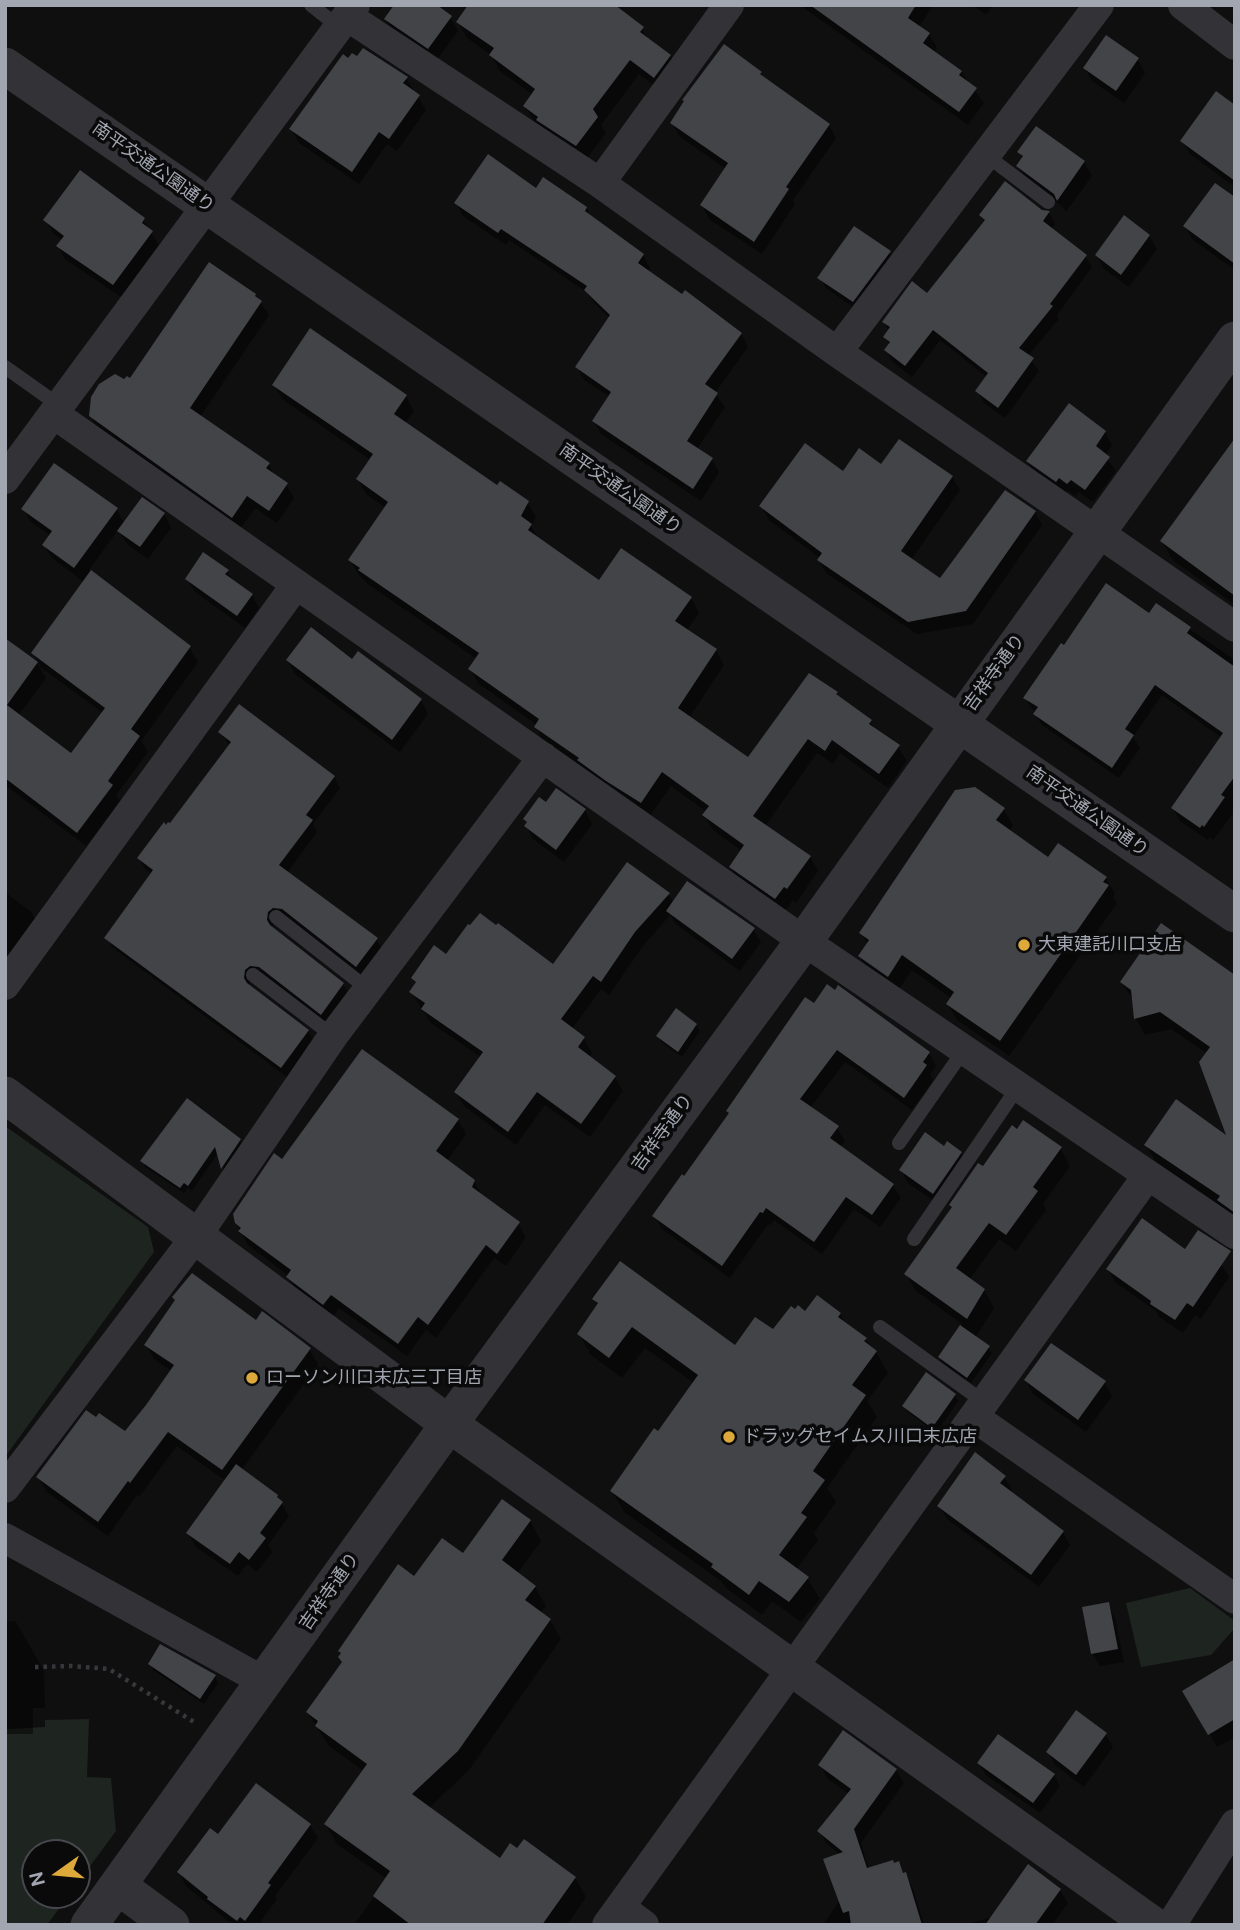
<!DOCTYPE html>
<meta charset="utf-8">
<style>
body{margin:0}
#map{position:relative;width:1240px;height:1930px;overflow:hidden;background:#0f0f10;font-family:"DM Sans",sans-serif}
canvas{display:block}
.frame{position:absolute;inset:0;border:7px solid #a2a6b0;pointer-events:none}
.north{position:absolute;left:21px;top:1839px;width:70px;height:70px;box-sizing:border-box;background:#0a0a0b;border:2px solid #47484d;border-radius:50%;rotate:255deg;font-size:19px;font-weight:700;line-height:28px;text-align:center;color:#a2a6b0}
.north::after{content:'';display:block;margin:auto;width:24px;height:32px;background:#dda93a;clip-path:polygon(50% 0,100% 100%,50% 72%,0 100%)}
</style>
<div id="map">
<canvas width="1240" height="1930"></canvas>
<div class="frame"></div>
<div class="north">N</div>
</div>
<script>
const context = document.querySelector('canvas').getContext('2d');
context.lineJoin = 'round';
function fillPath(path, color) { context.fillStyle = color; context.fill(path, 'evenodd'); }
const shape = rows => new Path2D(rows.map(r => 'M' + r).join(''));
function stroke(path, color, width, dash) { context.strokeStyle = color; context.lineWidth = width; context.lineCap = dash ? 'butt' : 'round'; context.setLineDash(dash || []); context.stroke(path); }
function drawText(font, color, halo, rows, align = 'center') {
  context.font = font + ' "DM Sans","Noto Sans JP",sans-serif'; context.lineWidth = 7; context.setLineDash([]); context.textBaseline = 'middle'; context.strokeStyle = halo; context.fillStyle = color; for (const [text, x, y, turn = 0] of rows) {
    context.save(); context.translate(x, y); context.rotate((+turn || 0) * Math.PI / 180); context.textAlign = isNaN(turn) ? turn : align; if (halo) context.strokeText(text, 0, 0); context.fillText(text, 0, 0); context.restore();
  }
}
const green = shape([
 [5,1126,148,1227,154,1252,5,1457],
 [1190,1588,1235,1621,1235,1628,1211,1655,1141,1667,1126,1603],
 [89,1719,87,1777,111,1778,116,1831,77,1884,77,1853,35,1853,35,1895,69,1895,47,1925,5,1925,5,1729,45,1727,45,1720]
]);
const shadow = shape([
 [800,5,933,5,919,27,929,34,937,48,934,53,961,72,984,103,968,125],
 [973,5,993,5,986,15],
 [450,17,458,31,436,61,394,33,386,20],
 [458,22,642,29,649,40,670,56,679,72,664,93,639,74,601,125,606,133,585,161,534,121,525,106,533,95,500,71,491,55,467,38],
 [1138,60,1145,73,1124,103,1092,81,1085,68],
 [761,73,764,79,829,125,836,138,793,200,795,204,762,254,709,219,702,205,726,169,679,136,672,123,686,102],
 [406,78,426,110,397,151,387,144,359,184,299,143,291,129],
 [1235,107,1235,187,1190,154,1182,141],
 [1019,152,1084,162,1092,176,1066,212,1063,207,1026,179,1018,166,1023,159],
 [537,190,586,208,592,218,643,255,650,268,648,272,741,334,748,347,715,393,725,407,697,449,712,460,719,472,701,501,601,434,594,421,610,397,584,380,577,367,609,318,594,303,588,293,509,240,506,245,463,216,456,203],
 [1235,200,1235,270,1193,240,1185,226],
 [1041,211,1049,213,1055,224,1051,230,1085,256,1092,267,1057,315,1059,319,1028,356,1039,371,1005,418,984,403,978,391,987,377,940,340,912,377,893,362,886,350,890,345,885,337,889,331,884,322,928,295,985,222,981,215],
 [46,220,143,220,159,245,121,297,65,259,58,246,62,240,53,233],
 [1149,236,1157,249,1129,287,1104,269,1097,256],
 [889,253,895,263,859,311,826,288,820,278],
 [255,295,269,315,200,417,268,464,276,477,286,485,294,498,277,523,255,508,240,529,98,429,91,416,124,382,130,380],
 [274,385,406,396,414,411,405,424,497,488,527,502,536,517,531,526,539,539,600,582,691,598,699,613,687,630,716,650,724,665,689,718,748,760,836,694,839,698,870,721,876,731,898,747,907,761,888,788,840,753,833,764,817,753,765,826,810,857,818,871,796,903,793,900,784,913,739,882,731,867,742,851,713,830,704,815,707,812,671,786,649,817,544,742,536,727,537,725,479,684,470,669,477,659,369,585,359,575,350,560,386,508,366,494,358,479,371,460,282,399],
 [1105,432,1112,445,1105,456,1116,471,1093,502,1079,492,1075,496,1067,490,1064,494,1036,475,1028,462],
 [1235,441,1235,605,1173,560,1162,542],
 [882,467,952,477,960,490,911,560,940,581,1035,512,1042,525,973,624,917,634,826,573,819,560,820,558,769,520,761,506,843,473],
 [24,509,116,509,125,524,164,514,171,528,148,559,127,544,118,530,89,570,189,647,198,662,141,741,148,752,116,795,120,801,86,846,5,785,5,640,41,667,33,653,84,582,52,558,44,545,51,536,31,522],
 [38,665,103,713,71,756,18,716,46,678],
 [227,571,234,583,252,595,259,608,245,628,195,592,187,579],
 [1156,606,1235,660,1235,811,1213,840,1209,837,1208,840,1181,822,1173,809,1222,738,1162,695,1133,737,1140,748,1119,778,1042,725,1035,714,1036,712,1032,709,1025,698,1065,647,1150,615],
 [288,661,353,662,421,700,428,714,400,752,295,674],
 [220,732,334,777,340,788,313,824,317,832,287,873,376,939,383,950,362,977,273,923,272,929,343,984,349,995,327,1024,250,981,249,987,308,1031,314,1042,287,1077,113,948,107,938,152,874,145,869,139,858,171,826,230,746],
 [547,805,585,810,592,824,564,862,533,839,526,826,528,824,525,819],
 [1003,809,1013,825,1009,831,1049,859,1106,878,1115,894,1113,897,1117,903,1009,1056,957,1020,948,1004,952,999,912,970,897,992,869,973,860,956,868,945,861,933],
 [5,892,31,912,39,927,5,972],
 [668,894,674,903,753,929,761,942,740,971,676,924,670,915,643,946,609,995,601,989,572,1029,584,1039,592,1053,589,1057,615,1077,623,1091,590,1137,545,1105,516,1145,464,1106,456,1092,481,1057,431,1023,411,992,416,984,413,978,446,956,553,966],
 [1235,977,1235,1221,1224,1214,1218,1204,1156,1162,1146,1145,1229,1140,1208,1054,1171,1029,1145,1035,1136,1019,1134,1001,1122,983],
 [814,1005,929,1053,936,1066,930,1074,933,1080,912,1110,845,1062,810,1108,837,1128,845,1141,840,1147,893,1185,901,1198,880,1227,854,1209,822,1254,774,1220,771,1225,768,1224,730,1278,662,1229,654,1216,685,1178,730,1115,728,1111],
 [676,1011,696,1025,700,1031,682,1057,661,1042,658,1036],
 [458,1120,466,1134,447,1161,474,1181,482,1195,518,1223,526,1237,506,1266,494,1258,436,1338,426,1330,407,1356,339,1308,332,1318,296,1291,289,1276,248,1245,240,1231,237,1223,282,1161],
 [240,1140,243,1147,225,1173,218,1153,192,1191,188,1188,184,1193,145,1167,142,1161],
 [1060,1148,1070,1166,1043,1204,1046,1210,1016,1251,999,1239,969,1280,984,1290,994,1308,975,1338,988,1347,992,1353,971,1383,943,1363,940,1357,962,1324,916,1291,906,1274,983,1169],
 [961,1153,968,1166,941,1206,908,1183,901,1170],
 [1186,1252,1221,1264,1229,1277,1201,1319,1195,1315,1183,1333,1159,1317,1156,1311,1115,1282,1108,1269],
 [594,1299,736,1348,774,1332,806,1314,840,1314,846,1325,865,1339,876,1352,888,1373,867,1401,877,1417,827,1488,836,1502,814,1533,818,1540,796,1570,807,1578,820,1599,801,1622,772,1601,762,1615,726,1588,721,1581,624,1512,612,1491,659,1434,694,1383,645,1348,622,1378,591,1355,579,1334,599,1306],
 [256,1322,309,1349,318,1364,241,1471,277,1496,289,1516,268,1545,272,1552,257,1572,247,1564,238,1576,196,1547,188,1533,226,1481,177,1446,139,1497,137,1495,108,1536,47,1492,38,1477,125,1433,172,1371,155,1360,146,1345],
 [1026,1381,1104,1382,1112,1396,1086,1432,1033,1394],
 [955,1395,958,1401,936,1433,908,1412,904,1406],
 [1004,1477,1012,1490,1010,1493,1063,1532,1070,1545,1039,1587,947,1519,939,1506],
 [530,1521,541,1541,517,1574,535,1587,546,1606,540,1613,550,1620,561,1639,469,1770,429,1808,500,1860,575,1878,586,1897,567,1925,354,1925,387,1879,337,1844,326,1825,364,1771,329,1746,308,1713,415,1579],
 [1108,1604,1115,1618,1124,1662,1100,1666,1092,1653],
 [5,1621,16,1622,44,1671,45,1708,33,1708,33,1734,5,1734],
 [1235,1662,1235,1737,1217,1747,1185,1692],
 [150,1664,215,1677,218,1683,204,1704,153,1670],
 [1105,1734,1113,1747,1084,1787,1055,1765,1048,1752],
 [979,1764,1054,1775,1060,1786,1040,1813,986,1775],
 [820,1765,896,1770,904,1783,861,1843,869,1869,898,1864,913,1888,924,1925,823,1925,840,1900,840,1855,827,1844,819,1831,849,1794,828,1779],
 [310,1825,318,1838,275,1896,277,1899,258,1925,233,1925,186,1886,179,1873,218,1837],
 [1060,1890,1068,1903,1052,1925,964,1925,992,1917]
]);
const building = shape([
 [394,5,437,5,452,16,428,49,384,19],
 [468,5,615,5,644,27,640,32,671,55,654,78,630,60,593,109,598,117,576,146,536,120,538,117,523,106,535,89,489,55,494,48,456,22],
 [810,5,916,5,908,18,930,33,923,43,962,71,959,75,977,88,959,112],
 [1106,35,1139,58,1116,91,1083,68],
 [724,44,762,72,760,74,830,124,786,187,789,189,754,242,700,205,728,163,670,123,684,101,682,100],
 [363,48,408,77,403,83,420,95,389,139,379,132,352,172,289,129,343,54,348,58,352,53,357,56],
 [1216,91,1235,105,1235,181,1180,141],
 [1036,126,1085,161,1057,201,1054,194,1016,166,1023,156,1017,152],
 [488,154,536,188,543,177,587,207,585,211,644,254,638,263,682,294,685,290,742,333,705,384,718,393,687,441,713,458,693,489,592,421,611,392,575,367,610,315,584,290,587,286,501,229,498,233,454,203],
 [80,170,145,218,142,223,153,231,113,285,56,246,64,236,43,220],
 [1005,181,1042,210,1050,211,1043,221,1087,255,1050,304,1053,306,1019,348,1034,358,998,408,975,391,988,373,933,330,905,366,884,350,890,342,883,337,890,327,882,322,912,281,927,293,985,220,979,215],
 [1215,183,1235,197,1235,264,1183,226],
 [1124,215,1150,235,1121,275,1095,255],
 [854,226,891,251,853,302,817,278],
 [209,262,256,294,255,296,262,301,190,408,270,463,266,468,288,483,269,511,247,496,232,518,89,416,91,397,99,384,115,374,124,379,127,376,130,378],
 [310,328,407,395,394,414,497,485,500,481,529,501,521,516,532,524,528,530,599,580,621,548,692,597,675,621,717,649,678,708,748,757,809,673,838,692,836,694,872,720,869,724,900,745,879,774,832,740,825,751,808,739,753,816,811,856,787,889,784,887,775,899,729,867,744,845,702,815,709,806,662,772,641,803,606,781,577,760,579,758,534,727,539,719,468,669,479,653,358,570,360,568,348,560,388,502,356,479,373,454,272,385],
 [1069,403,1106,431,1096,446,1110,457,1085,490,1071,480,1067,484,1059,478,1056,482,1026,461],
 [1235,438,1235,596,1160,541],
 [899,439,953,476,901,551,940,578,1005,490,1036,511,966,611,908,622,817,560,822,553,759,506,805,443,843,471,859,448,881,464],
 [54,463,118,508,74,568,42,545,52,531,21,509],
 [142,497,165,513,140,547,117,531],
 [203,552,229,570,225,574,253,594,237,616,185,579],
 [91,570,191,646,131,729,140,736,108,781,113,785,77,833,5,778,5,638,38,662,7,705,71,753,105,708,31,653],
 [1106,583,1149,613,1156,603,1191,627,1187,633,1235,667,1235,776,1221,795,1225,797,1204,827,1202,825,1200,828,1171,808,1223,733,1155,685,1125,729,1134,735,1112,768,1033,714,1038,707,1023,698,1061,643,1064,645],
 [311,627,352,659,358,651,422,699,392,740,286,660],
 [239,704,335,776,306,815,313,820,279,865,378,938,356,967,282,909,273,908,268,912,267,920,270,925,344,983,321,1015,259,967,250,966,245,970,244,978,247,983,309,1030,281,1068,104,938,153,870,137,858,164,822,166,825,168,822,170,823,231,742,218,732],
 [975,787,1005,808,996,820,1048,857,1058,843,1107,877,1103,882,1109,885,1000,1041,946,1004,954,992,902,955,888,977,858,956,869,940,859,933,955,790],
 [556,788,586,809,556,850,524,826,527,822,523,819,539,797,546,802],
 [627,862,670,893,635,932,601,982,593,976,561,1019,585,1037,578,1047,616,1076,581,1124,537,1092,508,1132,454,1092,483,1052,421,1009,425,1003,409,992,416,982,411,978,434,945,446,954,468,924,470,925,480,913,496,925,498,923,553,964],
 [687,881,755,928,732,959,666,911],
 [1161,923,1235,975,1235,1213,1217,1200,1220,1196,1144,1145,1176,1099,1226,1135,1199,1062,1210,1047,1160,1012,1134,1019,1131,990,1120,982],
 [827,984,835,990,838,985,930,1052,923,1062,927,1065,904,1098,837,1050,800,1099,839,1126,830,1138,894,1184,872,1215,846,1197,814,1242,766,1208,763,1213,760,1212,722,1266,652,1216,682,1174,684,1176,729,1113,726,1111,805,997,814,1003],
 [676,1008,697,1024,678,1052,656,1036],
 [362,1049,459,1119,436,1151,475,1180,472,1187,520,1222,497,1254,486,1245,428,1325,418,1317,398,1344,331,1295,323,1305,286,1277,291,1270,238,1231,241,1228,235,1223,233,1214,274,1153,282,1159],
 [187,1098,241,1139,221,1169,215,1147,188,1186,184,1183,180,1188,140,1161],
 [1023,1120,1062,1147,1033,1187,1038,1191,1006,1235,989,1223,956,1268,985,1289,967,1319,904,1274,952,1207,949,1205,978,1163,983,1166,1012,1125,1017,1129],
 [925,1132,944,1146,947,1141,962,1152,933,1194,899,1170],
 [1142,1218,1185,1249,1198,1230,1231,1251,1193,1307,1187,1303,1175,1320,1150,1304,1151,1301,1106,1269],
 [620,1261,735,1345,755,1317,773,1329,791,1306,795,1309,798,1305,805,1311,817,1295,841,1313,838,1317,867,1338,864,1341,877,1351,852,1385,866,1395,813,1471,825,1480,801,1513,807,1517,779,1555,809,1577,789,1602,759,1581,749,1595,711,1567,713,1564,610,1491,654,1428,658,1431,698,1375,632,1327,609,1358,577,1334,598,1303,592,1299],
 [192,1273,256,1320,262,1311,311,1348,222,1470,168,1432,130,1483,128,1481,98,1522,36,1477,86,1410,96,1417,99,1413,125,1431,146,1405,174,1365,144,1345,175,1300,172,1297],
 [960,1325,990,1346,967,1378,938,1357],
 [1051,1343,1106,1381,1078,1420,1024,1380],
 [926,1372,956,1394,932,1428,902,1406],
 [975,1452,1006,1476,1000,1483,1064,1531,1031,1575,937,1506],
 [236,1464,278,1495,277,1497,283,1502,260,1533,266,1538,249,1560,239,1552,230,1564,186,1533],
 [502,1499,531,1520,502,1560,536,1586,525,1600,551,1619,458,1751,412,1794,500,1858,510,1843,517,1848,524,1839,576,1877,542,1925,411,1925,373,1896,390,1871,324,1824,367,1764,315,1726,318,1721,306,1712,342,1662,338,1657,341,1653,338,1651,398,1564,414,1576,442,1538,463,1553],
 [1109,1602,1118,1649,1091,1654,1082,1607],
 [160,1644,216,1675,200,1699,148,1664],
 [1235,1659,1235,1719,1208,1735,1182,1691],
 [1076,1710,1107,1733,1076,1775,1046,1752],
 [843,1730,897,1769,854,1829,867,1868,893,1860,894,1863,899,1861,903,1873,906,1872,922,1925,851,1925,849,1911,843,1913,823,1859,843,1852,817,1831,851,1789,818,1765],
 [998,1734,1055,1774,1033,1803,977,1763],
 [256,1783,311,1824,268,1883,271,1885,245,1921,240,1917,237,1921,207,1899,208,1897,177,1872,210,1828,218,1834],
 [1028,1864,1061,1889,1035,1925,985,1925]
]);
const path = shape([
 [35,1667,72,1666,109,1669,194,1722]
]);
const service = shape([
 [311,5,339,27],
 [986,155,1048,202],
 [5,367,60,406],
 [276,917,368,989],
 [253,975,333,1036],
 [899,1143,964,1050],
 [914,1239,1018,1087],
 [880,1327,984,1402]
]);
const minor = shape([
 [1183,5,1235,45],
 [347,16,600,183,837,352,1235,627],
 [600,183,729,5],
 [837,352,1099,5],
 [54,414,804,941,1235,1234],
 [5,479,355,5],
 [5,985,295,586],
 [974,1417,1235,1599],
 [5,1488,197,1235,333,1036,543,757],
 [5,1538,265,1682],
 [620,1907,644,1925],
 [607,1925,1148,1175],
 [1171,1925,1235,1824]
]);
const tertiary = shape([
 [5,66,1235,914],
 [5,1095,449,1424,1153,1925],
 [118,1886,171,1925],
 [89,1925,449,1424,804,941,1235,340]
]);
const markers = [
 [1024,945,7,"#dda93a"],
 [252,1378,7,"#dda93a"],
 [729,1437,7,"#dda93a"]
];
const streetNames = [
 ["南平交通公園通り",153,168,35],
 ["南平交通公園通り",620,490,35],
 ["吉祥寺通り",995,673,-54],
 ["南平交通公園通り",1087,812,35],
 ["吉祥寺通り",663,1133,-54],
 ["吉祥寺通り",330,1592,-55]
];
const poiNames = [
 ["大東建託川口支店",1038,945],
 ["ローソン川口末広三丁目店",266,1378],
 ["ドラッグセイムス川口末広店",743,1437]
];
fillPath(green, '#1e241f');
fillPath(shadow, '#0007');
fillPath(building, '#434448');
stroke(path, '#37383c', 4.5, [3.5, 5]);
stroke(service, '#333337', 14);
stroke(minor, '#333337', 30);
stroke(tertiary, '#333337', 37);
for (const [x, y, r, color] of markers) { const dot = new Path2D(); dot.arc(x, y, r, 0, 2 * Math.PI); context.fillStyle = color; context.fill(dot); stroke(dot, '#0a0a0b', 2.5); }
drawText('18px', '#a2a6b0', '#0a0a0b', streetNames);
drawText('18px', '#a2a6b0', '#0a0a0b', poiNames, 'left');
</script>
